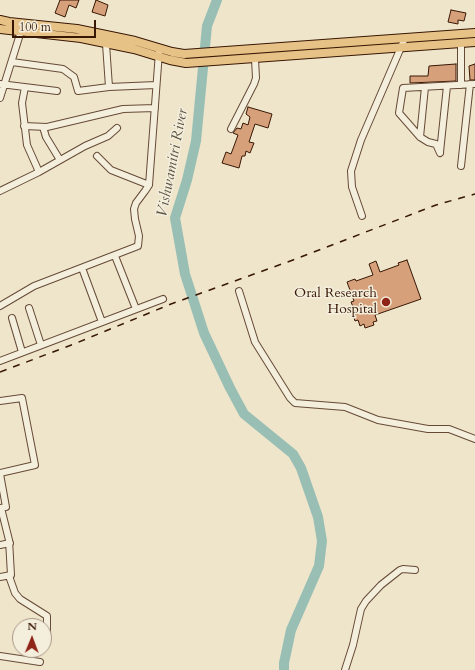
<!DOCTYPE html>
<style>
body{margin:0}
#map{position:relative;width:475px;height:670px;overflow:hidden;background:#eee5cb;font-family:Cardo,serif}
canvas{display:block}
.north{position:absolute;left:12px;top:618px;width:40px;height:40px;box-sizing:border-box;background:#f4eedd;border:1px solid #a99886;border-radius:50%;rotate:1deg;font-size:11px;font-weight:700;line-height:16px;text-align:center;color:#381704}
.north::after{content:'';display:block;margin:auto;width:14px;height:18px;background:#8f2418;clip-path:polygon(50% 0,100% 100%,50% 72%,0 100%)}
.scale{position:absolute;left:12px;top:20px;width:84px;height:18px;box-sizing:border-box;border:2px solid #381704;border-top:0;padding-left:5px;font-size:12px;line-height:14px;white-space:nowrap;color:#381704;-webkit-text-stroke:3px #f4eedd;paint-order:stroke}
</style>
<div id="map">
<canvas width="475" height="670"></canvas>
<div class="north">N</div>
<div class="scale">100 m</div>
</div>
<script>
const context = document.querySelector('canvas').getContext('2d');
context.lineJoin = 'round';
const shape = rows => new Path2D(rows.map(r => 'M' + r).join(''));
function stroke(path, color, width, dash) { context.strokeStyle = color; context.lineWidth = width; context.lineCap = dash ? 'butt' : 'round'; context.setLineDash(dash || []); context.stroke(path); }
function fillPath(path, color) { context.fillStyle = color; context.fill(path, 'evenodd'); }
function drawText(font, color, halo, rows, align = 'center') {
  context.font = font + ' Cardo,serif'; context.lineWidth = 3; context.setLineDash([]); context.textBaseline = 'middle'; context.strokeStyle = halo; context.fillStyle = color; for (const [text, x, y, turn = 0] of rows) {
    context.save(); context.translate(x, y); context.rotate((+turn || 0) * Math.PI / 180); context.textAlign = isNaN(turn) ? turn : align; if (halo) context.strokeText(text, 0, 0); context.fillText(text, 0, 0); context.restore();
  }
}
const river = shape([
 [217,0,207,26,196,141,187,180,175,218,185,274,204,333,230,388,244,414,293,454,301,468,318,517,322,541,319,566,291,630,284,663,284,670]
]);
const building = shape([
 [60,0,79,0,76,8,69,5,65,17,55,13,60,0],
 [96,0,108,5,105,16,92,12,96,0],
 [451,10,466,13,464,21,458,20,458,24,448,22,451,10],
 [456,64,456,81,410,83,410,76,428,76,429,66,456,64],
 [475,64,475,80,470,80,469,66,475,64],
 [248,107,272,114,268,128,255,124,249,142,254,143,250,153,246,151,245,156,242,156,239,168,222,163,226,152,231,154,234,146,238,135,233,133,237,128,241,129,243,123,248,125,250,117,246,114,248,107],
 [407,260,421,299,375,315,377,321,373,322,374,325,365,328,364,324,360,326,358,320,355,321,353,315,356,314,351,302,354,301,347,282,355,279,356,281,373,275,369,264,376,261,380,272,399,265,398,263,407,260]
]);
const minor = shape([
 [461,43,461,85],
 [106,44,109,87],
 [12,62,63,69,74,77,78,91,109,87,156,85],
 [0,84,57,91],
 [25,87,22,103,27,145,39,172],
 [0,98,21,31],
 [24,126,47,127,123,109,155,108],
 [43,127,46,137,60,160],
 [231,129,254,84,256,78,255,59],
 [420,137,425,87],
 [440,152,447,86],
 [440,153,436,144,428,142,420,137,399,113,403,88,475,84],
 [97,156,111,170,149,185],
 [461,166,470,84],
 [0,191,39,172,85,146,108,136,117,128],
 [362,216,352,187,351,171,361,140,405,38],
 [115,256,136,309],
 [82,268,102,322],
 [239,291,255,342,290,398,295,403,345,407,378,420,428,429,449,429,475,439],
 [0,306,34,286,138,246,139,236,135,219,134,209,136,203,145,191,149,185,159,52],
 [29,308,41,345],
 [12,318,22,352],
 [0,361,163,299],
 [0,401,22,398,35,465,0,473],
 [0,474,6,507,0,508],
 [0,545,10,543],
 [9,576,15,593,20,599,47,616,47,638],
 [0,577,11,575,9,540,1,508],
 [0,656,40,662],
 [345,670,353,645,361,609,366,601,381,585,400,570,403,569,415,570]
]);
const major = shape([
 [0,20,9,22,77,29,135,41,172,52,184,54,475,33],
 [0,29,81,38,134,49,170,60,186,63,475,42]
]);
const rail = shape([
 [0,372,74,344,171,304,293,260,436,205,475,194]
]);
const markers = [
 [386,302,5,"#8f2418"]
];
const poiNames = [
 ["Oral Research",377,294],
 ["Hospital",377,310]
];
const waterNames = [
 ["Vishwamitri River",173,163,-79]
];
stroke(river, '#99bfb4', 10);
fillPath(building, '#d6a07a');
stroke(building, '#381704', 1);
stroke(minor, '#664a36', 8);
stroke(major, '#381704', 10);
stroke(minor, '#f4eedd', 6);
stroke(major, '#e7c286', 8);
stroke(rail, '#381704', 1.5, [7, 7]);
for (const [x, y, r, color] of markers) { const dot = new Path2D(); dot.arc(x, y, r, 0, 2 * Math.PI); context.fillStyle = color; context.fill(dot); stroke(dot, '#f4eedd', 1.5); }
drawText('14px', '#381704', '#f4eedd', poiNames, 'right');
drawText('italic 15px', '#5a5242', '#f4eedd', waterNames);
</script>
